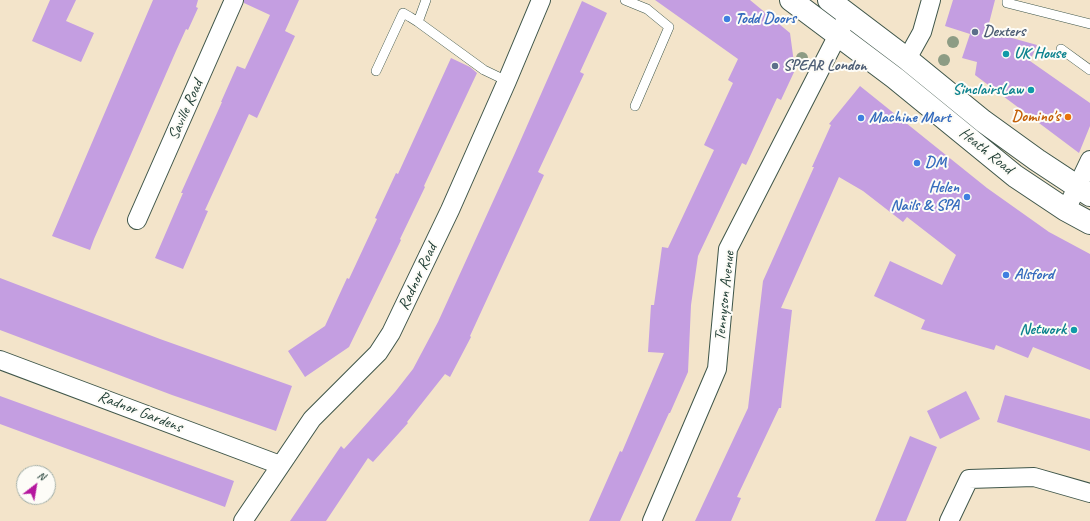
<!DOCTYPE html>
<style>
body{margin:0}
#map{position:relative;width:1090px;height:521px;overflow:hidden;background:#f3e4ca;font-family:Caveat,sans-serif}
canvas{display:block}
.north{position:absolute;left:16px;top:465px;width:40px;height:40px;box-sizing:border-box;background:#fdfcf7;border:1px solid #a4b0a9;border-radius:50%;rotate:31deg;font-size:11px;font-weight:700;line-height:16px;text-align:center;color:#1f3d34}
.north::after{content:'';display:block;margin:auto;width:14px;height:18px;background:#b5179e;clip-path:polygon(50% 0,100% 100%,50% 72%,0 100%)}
</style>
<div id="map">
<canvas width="1090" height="521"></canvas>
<div class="north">N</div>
</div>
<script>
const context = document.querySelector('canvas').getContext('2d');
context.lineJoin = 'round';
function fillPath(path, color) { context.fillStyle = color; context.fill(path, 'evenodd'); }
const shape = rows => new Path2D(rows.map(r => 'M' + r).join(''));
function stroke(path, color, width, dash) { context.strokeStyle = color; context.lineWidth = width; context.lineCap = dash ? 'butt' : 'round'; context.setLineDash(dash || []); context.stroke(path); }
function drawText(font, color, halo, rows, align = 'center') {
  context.font = font + ' Caveat,sans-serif'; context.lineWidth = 4; context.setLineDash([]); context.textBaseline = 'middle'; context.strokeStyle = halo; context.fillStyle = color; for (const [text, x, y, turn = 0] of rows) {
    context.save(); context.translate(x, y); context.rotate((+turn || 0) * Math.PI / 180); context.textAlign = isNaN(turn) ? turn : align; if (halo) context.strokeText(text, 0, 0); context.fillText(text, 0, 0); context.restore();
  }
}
const building = shape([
 [50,0,76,0,66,21,94,33,81,62,32,41],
 [153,0,198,0,196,7,198,8,188,30,186,29,176,51,94,239,90,250,52,236],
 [244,0,299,0,285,31,295,36,257,118,249,114,205,210,208,211,183,269,155,258,183,193,181,193,222,102,221,102,237,66,245,69,270,15,244,3],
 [655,0,750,0,790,33,795,70,781,100,777,98,746,165,742,163,698,256,691,305,688,372,670,413,669,413,620,521,589,521,620,451,622,452,664,353,648,352,651,305,654,305,662,247,668,248,714,150,704,145,733,83,728,80,738,59],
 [953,0,995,0,987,31,1037,45,1030,61,1090,103,1090,126,1079,153,975,75,977,62,962,58,970,34,945,26],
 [582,1,607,13,580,72,584,74,538,172,544,175,470,336,471,337,450,377,445,374,407,422,408,423,373,462,368,458,326,521,290,521,341,446,344,449,395,392,413,369,438,322,515,153],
 [451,58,470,67,477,73,424,186,425,187,400,239,401,240,349,347,305,377,288,351,325,326,347,278,349,279,377,219,375,218,396,173,398,174],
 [860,86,987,188,1049,232,1090,254,1090,370,1033,347,1028,358,996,345,994,350,921,329,925,320,874,296,890,261,942,285,956,255,907,217,903,222,863,191,839,177,781,308,792,310,781,408,779,408,737,497,741,498,731,521,695,521,748,408,763,281,814,167,812,167,831,125,829,124],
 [0,278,160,339,292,386,276,431,172,395,0,330],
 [966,391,980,419,940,439,927,411],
 [1005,395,1090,419,1090,451,997,422],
 [0,396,234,481,225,507,0,424],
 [910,436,937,447,906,521,875,521]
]);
const lane = shape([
 [426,0,418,22,484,70,507,81],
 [625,0,647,9,669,27,635,106],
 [1007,0,1007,3,1090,24],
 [1061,49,1090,70],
 [376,71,403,13,410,17,418,22]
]);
const street = shape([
 [907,59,922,32,931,0],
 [1066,210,1090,160],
 [137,220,234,0],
 [0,360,280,465],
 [243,521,312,419,378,353,391,333,450,210,507,81,541,0],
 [652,521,717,369,728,249,844,23],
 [949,521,969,479,1034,477,1090,493]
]);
const primary = shape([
 [791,0,895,78,1015,176,1066,210,1090,223],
 [829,0,907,59,983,121,1037,160,1090,195]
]);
const trees = [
 [953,42],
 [802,58],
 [944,60]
];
const markers = [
 [727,19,4,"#3f7fe0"],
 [975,32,4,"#5c6f8a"],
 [1006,54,4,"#0f9aa8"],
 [775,66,4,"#5c6f8a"],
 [1031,90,4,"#0f9aa8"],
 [1068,117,4,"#e8710a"],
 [861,118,4,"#3f7fe0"],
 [917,163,4,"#3f7fe0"],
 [967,197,4,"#3f7fe0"],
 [1006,275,4,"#3f7fe0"],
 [1074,330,4,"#0f9aa8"]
];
const shopNames = [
 ["Todd Doors",735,19],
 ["Machine Mart",869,118],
 ["DM",925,163],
 ["Helen",959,188,"right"],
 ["Nails & SPA",959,206,"right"],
 ["Alsford",1014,275]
];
const serviceNames = [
 ["Dexters",983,32],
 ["SPEAR London",783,66]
];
const cultureNames = [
 ["UK House",1014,54,"left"],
 ["SinclairsLaw",1023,90],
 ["Network",1066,330]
];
const streetNames = [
 ["Saville Road",186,110,-66],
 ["Heath Road",986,151,39],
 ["Radnor Road",418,277,-65],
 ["Tennyson Avenue",725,296,-84],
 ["Radnor Gardens",140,412,21]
];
const foodNames = [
 ["Domino's",1060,117]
];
fillPath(building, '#c49ee1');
stroke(lane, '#3f564a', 10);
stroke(street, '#3f564a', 20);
stroke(primary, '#3f564a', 24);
stroke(lane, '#fff', 9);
stroke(street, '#fff', 18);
stroke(primary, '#fff', 22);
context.fillStyle = '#8d9c84';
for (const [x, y] of trees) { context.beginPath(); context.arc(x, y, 6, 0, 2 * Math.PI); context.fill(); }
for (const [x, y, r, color] of markers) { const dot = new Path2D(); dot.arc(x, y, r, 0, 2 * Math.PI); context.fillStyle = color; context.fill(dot); stroke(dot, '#fdfcf7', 1.5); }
drawText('bold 16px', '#366cbe', '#fdfcf7', shopNames, 'left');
drawText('bold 16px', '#4e5e75', '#fdfcf7', serviceNames, 'left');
drawText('bold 16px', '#0d838f', '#fdfcf7', cultureNames, 'right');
drawText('16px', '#1f3d34', '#fdfcf7', streetNames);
drawText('bold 16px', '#c56008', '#fdfcf7', foodNames, 'right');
</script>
